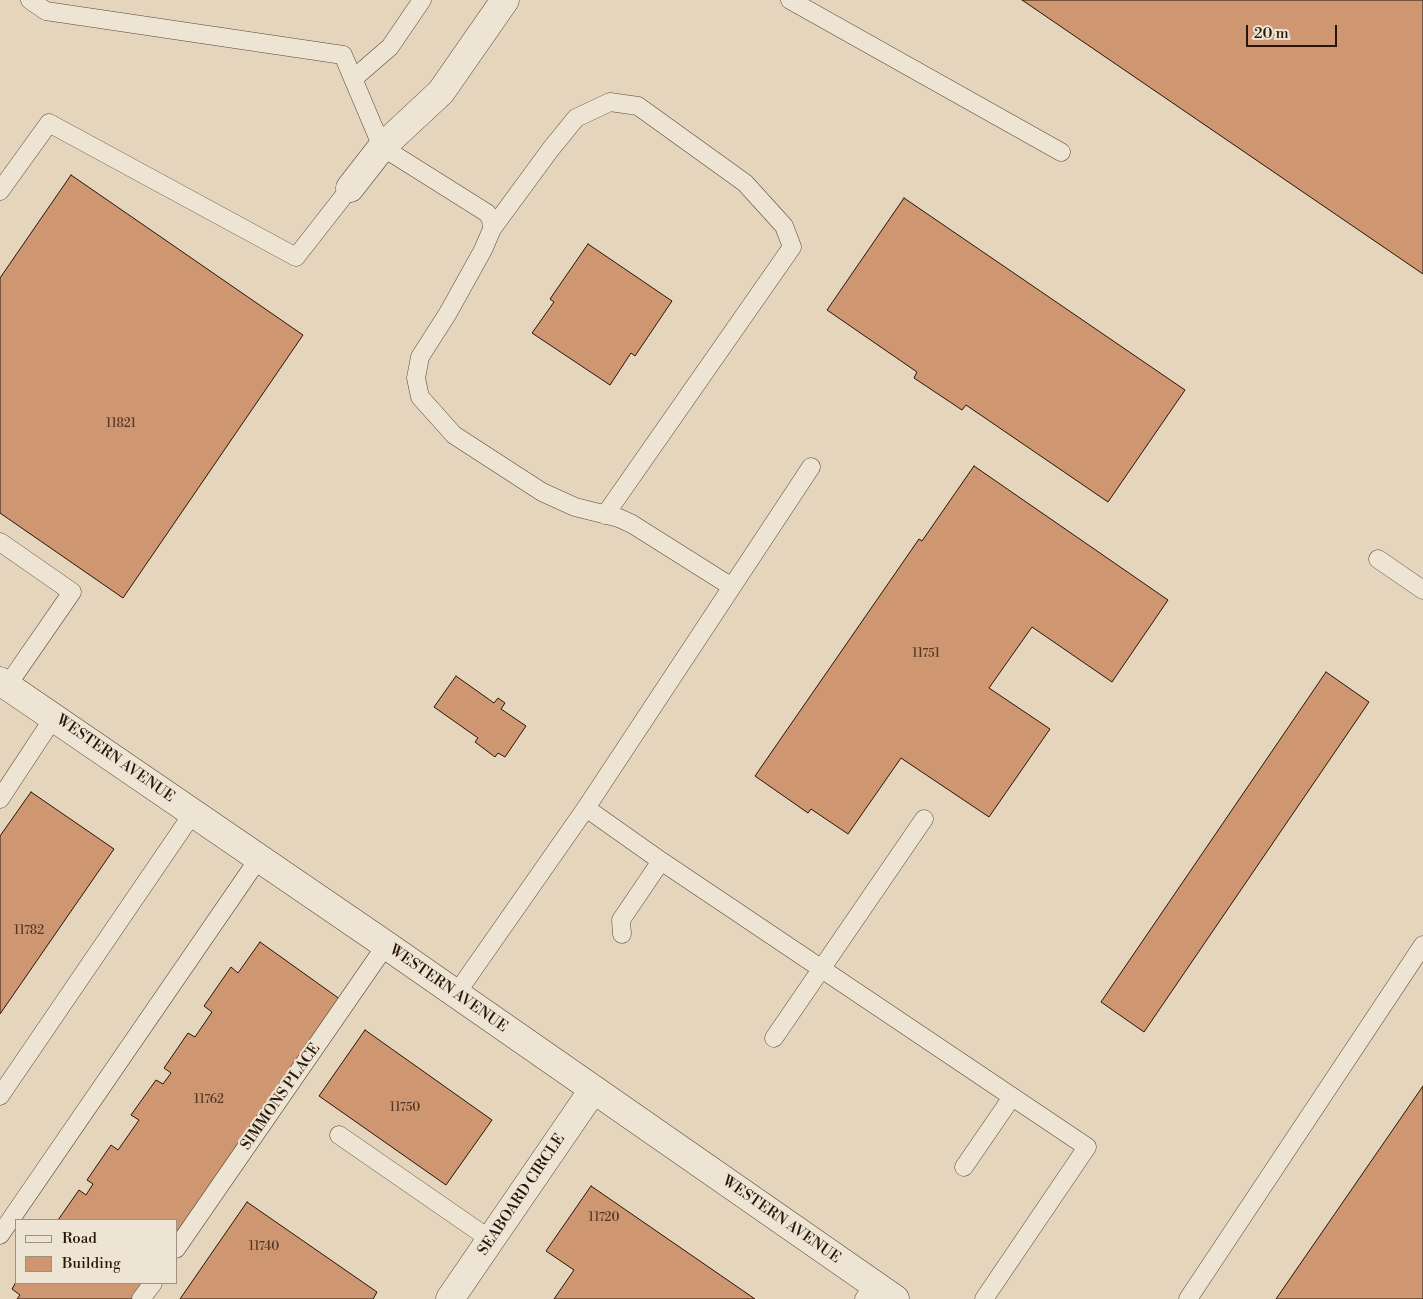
<!DOCTYPE html>
<style>
body{margin:0}
#map{position:relative;width:1423px;height:1299px;overflow:hidden;background:#e4d5bc;font-family:"Libre Bodoni",serif}
canvas{display:block}
.legend{position:absolute;left:15px;top:1219px;width:162px;height:65px;box-sizing:border-box;background:#ede4d3;border:1px solid #9f9182;margin:0;padding:6px 9px;list-style:none;font-size:15px;color:#291508}
.legend li{display:flex;align-items:center;gap:10px;height:25px}
.legend b{width:25px;border:1px solid #9f9182}
.scale{position:absolute;left:1246px;top:25px;width:91px;height:22px;box-sizing:border-box;border:2px solid #291508;border-top:0;padding-left:6px;font-size:15px;line-height:18px;white-space:nowrap;color:#291508;-webkit-text-stroke:4px #ede4d3;paint-order:stroke}
</style>
<div id="map">
<canvas width="1423" height="1299"></canvas>
<ul class="legend">
<li><b style="height:6px;background:#ede4d3"></b>Road</li>
<li><b style="height:14px;background:#ce9671"></b>Building</li>
</ul>
<div class="scale">20 m</div>
</div>
<script>
const context = document.querySelector('canvas').getContext('2d');
context.lineJoin = 'round';
function fillPath(path, color) { context.fillStyle = color; context.fill(path, 'evenodd'); }
const shape = rows => new Path2D(rows.map(r => 'M' + r).join(''));
function stroke(path, color, width, dash) { context.strokeStyle = color; context.lineWidth = width; context.lineCap = dash ? 'butt' : 'round'; context.setLineDash(dash || []); context.stroke(path); }
function drawText(font, color, halo, rows, align = 'center') {
  context.font = font + ' "Libre Bodoni",serif'; context.lineWidth = 4.5; context.setLineDash([]); context.textBaseline = 'middle'; context.strokeStyle = halo; context.fillStyle = color; for (const [text, x, y, turn = 0] of rows) {
    context.save(); context.translate(x, y); context.rotate((+turn || 0) * Math.PI / 180); context.textAlign = isNaN(turn) ? turn : align; if (halo) context.strokeText(text, 0, 0); context.fillText(text, 0, 0); context.restore();
  }
}
const building = shape([
 [1022,0,1423,0,1423,274,1022,0],
 [71,175,303,335,123,598,0,513,0,278,71,175],
 [904,198,1185,390,1108,502,966,405,962,410,914,378,917,372,827,310,904,198],
 [588,244,672,301,635,356,631,353,610,385,532,333,554,302,550,299,588,244],
 [974,466,1168,600,1112,682,1032,627,989,688,1050,729,989,817,901,758,848,834,811,809,808,813,755,776,919,539,922,541,974,466],
 [1326,672,1369,702,1144,1032,1101,1002,1326,672],
 [456,676,494,703,498,698,505,703,501,709,526,726,505,757,498,753,495,757,475,742,478,738,434,707,456,676],
 [31,792,114,849,0,1014,0,836,31,792],
 [260,942,344,1002,176,1243,176,1220,58,1220,79,1190,86,1195,93,1184,87,1180,111,1145,118,1150,139,1120,131,1115,156,1080,163,1084,171,1073,164,1068,188,1033,195,1037,212,1012,204,1006,231,967,238,973,260,942],
 [365,1030,492,1120,446,1185,319,1096,365,1030],
 [1423,1086,1423,1299,1276,1299,1423,1086],
 [591,1186,755,1299,554,1299,574,1270,546,1251,591,1186],
 [247,1202,377,1292,373,1299,180,1299,247,1202],
 [16,1282,16,1283,149,1283,138,1299,17,1299,20,1295,12,1289,16,1282]
]);
const service = shape([
 [30,0,46,11,343,55,382,147,487,213,491,219,492,229,483,250,448,313,420,357,416,378,420,397,454,435,542,492,575,507,619,518,632,524,732,587],
 [790,0,1061,152],
 [353,79,390,47,422,0],
 [0,191,49,123,296,257,350,188],
 [492,229,550,150,576,118,610,102,638,106,745,183,784,226,792,247,605,515],
 [0,542,72,592,7,686],
 [1378,559,1423,590],
 [0,799,54,717],
 [586,808,811,467],
 [661,861,1087,1147,984,1299],
 [456,994,586,808,661,861,621,920,622,934],
 [774,1038,924,819],
 [0,1096,193,813],
 [339,1135,491,1240],
 [964,1167,1012,1097],
 [0,1235,259,858],
 [176,1249,386,945],
 [141,1299,153,1283],
 [864,1299,874,1284],
 [1188,1299,1423,945]
]);
const minor = shape([
 [350,188,382,147,441,92,505,0],
 [450,1299,593,1090]
]);
const tertiary = shape([
 [0,681,386,945,895,1299]
]);
const numberNames = [
 ["11821",121,424],
 ["11751",926,654],
 ["11782",29,931],
 ["11762",209,1100],
 ["11750",405,1108],
 ["11720",604,1218],
 ["11740",264,1247]
];
const streetNames = [
 ["WESTERN AVENUE",115,759,35],
 ["WESTERN AVENUE",448,989,35],
 ["SIMMONS PLACE",281,1097,-55],
 ["SEABOARD CIRCLE",522,1195,-56],
 ["WESTERN AVENUE",781,1220,35]
];
fillPath(building, '#ce9671');
stroke(building, '#291508', 1);
stroke(service, '#584535', 19);
stroke(minor, '#584535', 29);
stroke(tertiary, '#584535', 29);
stroke(service, '#ede4d3', 18);
stroke(minor, '#ede4d3', 28);
stroke(tertiary, '#ede4d3', 28);
drawText('12px', '#523522', null, numberNames);
drawText('15px', '#291508', '#ede4d3', streetNames);
</script>
